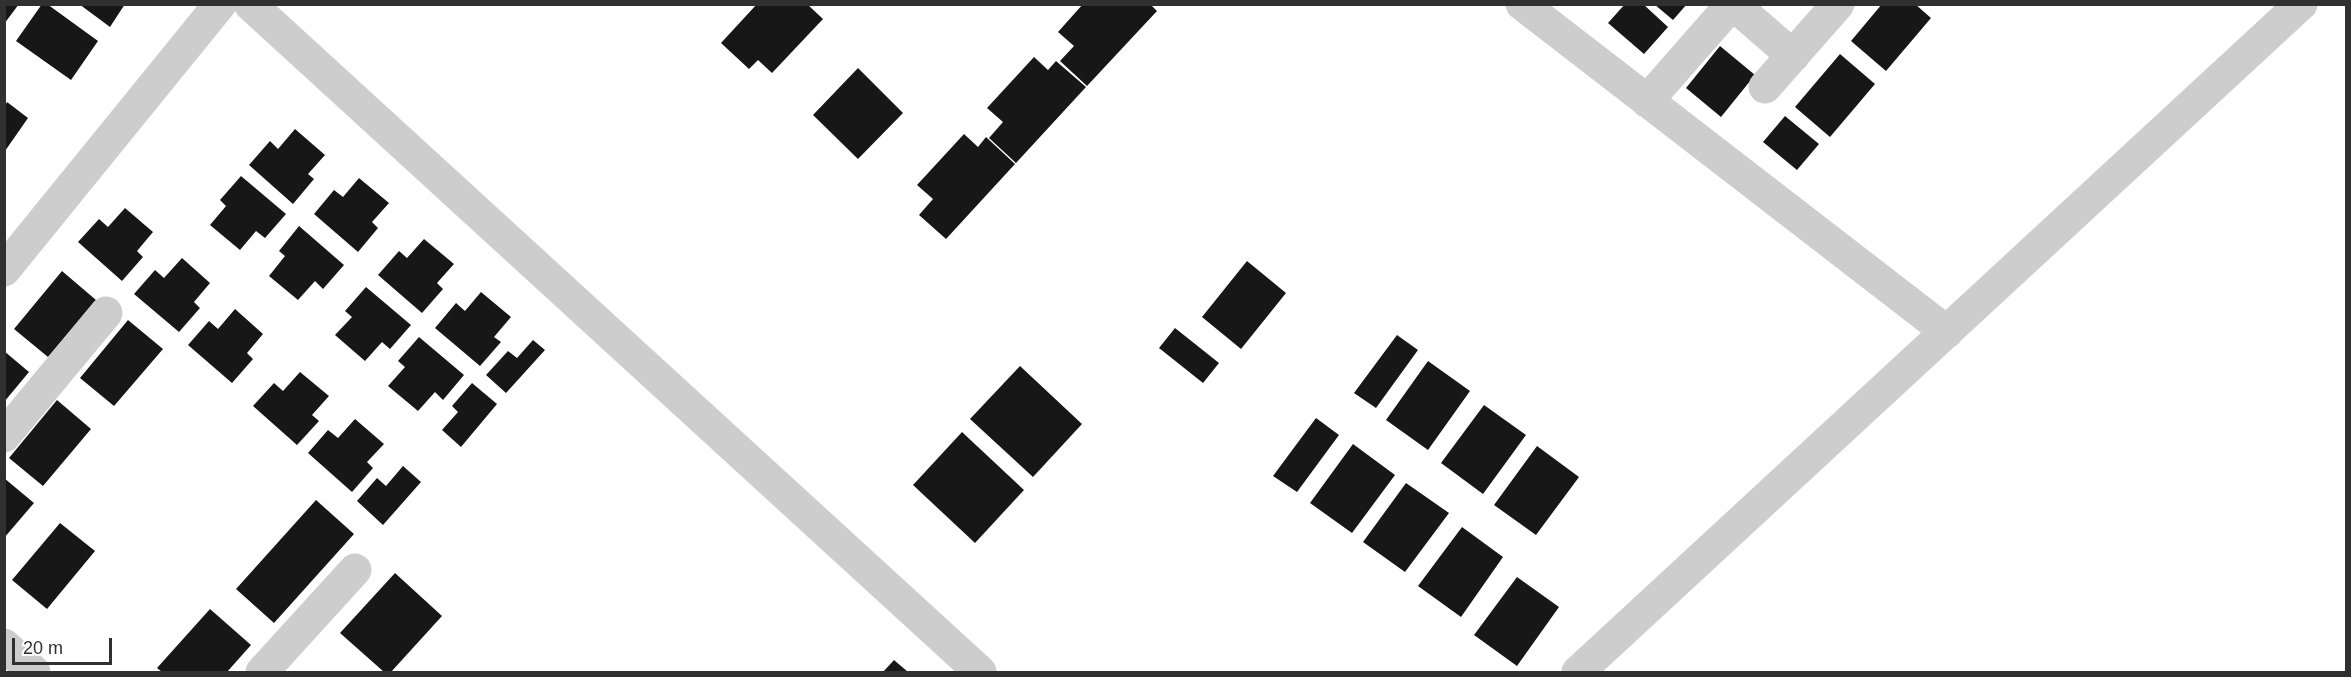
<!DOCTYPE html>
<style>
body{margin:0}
#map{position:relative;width:2351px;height:677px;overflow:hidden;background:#fff;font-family:Helvetica,sans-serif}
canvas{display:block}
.frame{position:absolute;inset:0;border:6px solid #303030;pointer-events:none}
.scale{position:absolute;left:12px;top:638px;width:100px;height:27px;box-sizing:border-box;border:3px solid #303030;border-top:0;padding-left:8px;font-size:18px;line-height:21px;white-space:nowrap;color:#303030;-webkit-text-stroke:4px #fff;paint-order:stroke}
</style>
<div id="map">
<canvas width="2351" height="677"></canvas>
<div class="frame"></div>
<div class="scale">20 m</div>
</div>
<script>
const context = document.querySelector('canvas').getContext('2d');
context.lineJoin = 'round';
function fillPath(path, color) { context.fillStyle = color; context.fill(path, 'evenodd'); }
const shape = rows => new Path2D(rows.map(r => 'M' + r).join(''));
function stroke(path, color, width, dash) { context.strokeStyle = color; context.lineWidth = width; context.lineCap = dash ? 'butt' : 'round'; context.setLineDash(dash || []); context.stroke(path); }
const building = shape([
 [4,4,19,4,4,24],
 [42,4,47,4,98,41,71,80,16,41],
 [79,4,125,4,110,27],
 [757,4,807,4,823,19,772,73,758,60,749,69,721,43],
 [1083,4,1150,4,1157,11,1087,86,1060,61,1074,46,1058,32],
 [1625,4,1643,4,1668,27,1644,54,1608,23],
 [1654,4,1687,4,1673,20],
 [1882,4,1915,4,1931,18,1886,71,1851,41],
 [1720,46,1755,75,1721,117,1686,88],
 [1840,54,1875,84,1830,137,1795,107],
 [1034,57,1048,70,1056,61,1086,87,1016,163,989,138,1003,122,987,108],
 [858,68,903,113,858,159,813,115],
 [7,102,28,118,5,151,5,106],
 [1785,116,1819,144,1797,170,1763,142],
 [295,129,325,155,308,174,314,179,293,204,249,165,270,141,278,149],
 [964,134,978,147,986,137,1015,164,946,239,919,215,933,199,917,185],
 [241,176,286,214,265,238,256,231,240,250,210,225,226,206,220,200],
 [359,178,389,203,372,222,378,228,358,252,314,214,334,190,343,197],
 [125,208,153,232,137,251,143,257,122,281,78,242,99,219,108,227],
 [299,226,344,265,323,289,315,281,298,300,269,276,285,256,279,251],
 [424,239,454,264,437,283,443,289,422,313,378,275,399,251,407,258],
 [182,258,210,283,194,302,200,308,179,332,134,294,155,270,164,278],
 [1247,261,1286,293,1241,349,1202,317],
 [62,271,96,300,48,357,14,329],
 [366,287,411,325,390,349,382,342,365,361,335,335,352,317,345,311],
 [481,292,511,317,494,337,501,342,480,366,435,328,456,303,465,311],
 [235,309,263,334,247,353,253,359,232,383,188,345,209,321,218,329],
 [128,320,163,349,114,406,80,378],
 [1175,328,1219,363,1203,383,1159,348],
 [1397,335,1418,350,1376,408,1354,393],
 [419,337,464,375,443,400,435,392,418,411,388,386,405,367,398,361],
 [533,340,545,350,506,393,486,375,508,351,517,358],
 [4,351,29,372,4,402],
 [1428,361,1470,391,1428,450,1386,420],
 [1020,366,1082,424,1033,477,970,419],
 [300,372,329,396,312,415,319,421,297,445,253,406,274,383,283,391],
 [472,383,497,404,461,447,442,430,458,412,452,406],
 [57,400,91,429,43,486,9,458],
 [1484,405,1526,435,1483,494,1441,463],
 [1316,418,1339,435,1297,492,1273,476],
 [355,419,384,444,367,462,373,468,352,492,308,453,328,430,338,438],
 [962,432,1024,490,975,543,913,485],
 [1353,444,1395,475,1352,533,1310,503],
 [1537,446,1579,477,1536,535,1494,505],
 [403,466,421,482,383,525,357,501,377,478,386,486],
 [4,478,34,503,4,538],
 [1406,483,1449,513,1405,572,1363,542],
 [316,500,354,534,274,623,236,589],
 [60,523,95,551,47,609,12,580],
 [1462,527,1503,557,1461,617,1418,586],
 [395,573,442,616,391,672,384,672,340,633],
 [1517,577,1559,607,1517,666,1474,635],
 [210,609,251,645,227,672,162,672,157,668],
 [894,660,908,672,883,672]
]);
const minor = shape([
 [250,4,980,672],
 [1522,4,1947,332],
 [1733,4,1793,56],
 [1765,87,1838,4],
 [1647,101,1732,4],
 [4,270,220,4],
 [4,436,106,313],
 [4,645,34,672],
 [262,672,355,570],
 [1578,672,2301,4]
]);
fillPath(building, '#171717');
stroke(minor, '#cdcdcd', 33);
</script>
